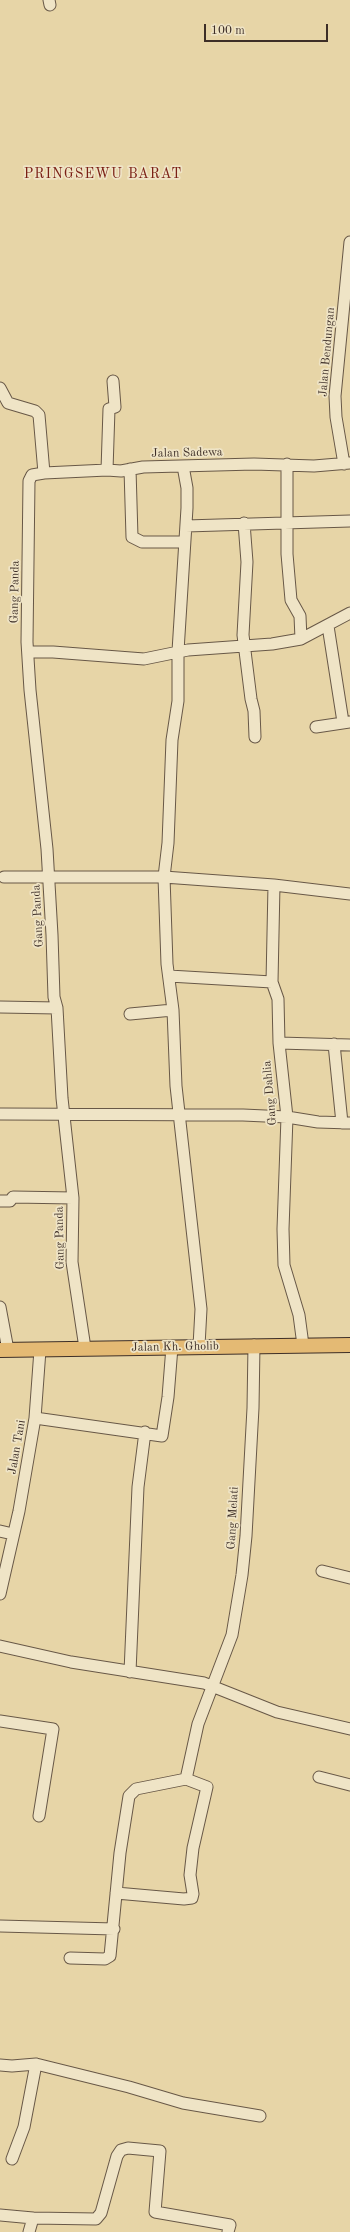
<!DOCTYPE html>
<style>
body{margin:0}
#map{position:relative;width:350px;height:2232px;overflow:hidden;background:#e7d5a7;font-family:"Old Standard TT",serif}
canvas{display:block}
.scale{position:absolute;left:204px;top:24px;width:124px;height:18px;box-sizing:border-box;border:2px solid #3d2e27;border-top:0;padding-left:5px;font-size:12px;line-height:14px;white-space:nowrap;color:#3d2e27;-webkit-text-stroke:3px #efe4c6;paint-order:stroke}
</style>
<div id="map">
<canvas width="350" height="2232"></canvas>
<div class="scale">100 m</div>
</div>
<script>
const context = document.querySelector('canvas').getContext('2d');
context.lineJoin = 'round';
const shape = rows => new Path2D(rows.map(r => 'M' + r).join(''));
function stroke(path, color, width, dash) { context.strokeStyle = color; context.lineWidth = width; context.lineCap = dash ? 'butt' : 'round'; context.setLineDash(dash || []); context.stroke(path); }
function drawText(font, color, halo, rows, align = 'center') {
  context.font = font + ' "Old Standard TT",serif'; context.lineWidth = 3.5; context.setLineDash([]); context.textBaseline = 'middle'; context.strokeStyle = halo; context.fillStyle = color; for (const [text, x, y, turn = 0] of rows) {
    context.save(); context.translate(x, y); context.rotate((+turn || 0) * Math.PI / 180); context.textAlign = isNaN(turn) ? turn : align; if (halo) context.strokeText(text, 0, 0); context.fillText(text, 0, 0); context.restore();
  }
}
const minor = shape([
 [49,0,50,5],
 [0,388,8,403,35,411,39,415,44,473],
 [287,464,287,554,291,600,300,616,301,639],
 [344,464,336,417,335,396,350,242],
 [183,466,187,488,187,508,178,651,178,701,172,740,168,843,164,877,167,964,173,1010,176,1086,201,1309,199,1346],
 [130,469,132,537,142,542,184,542],
 [107,470,109,409,115,407,113,381],
 [244,523,247,562,243,635,251,699,254,711,255,737],
 [186,526,350,521],
 [328,626,343,722],
 [28,652,53,652,144,659,188,650,272,644,301,639,350,613],
 [316,727,350,722],
 [4,877,164,877,274,885,350,894],
 [274,885,272,982,278,999,279,1043,287,1117,283,1229,284,1265,299,1315,303,1345],
 [169,976,272,982],
 [0,1007,57,1008],
 [130,1014,173,1010],
 [279,1043,350,1045],
 [334,1044,342,1123],
 [0,1114,243,1115,287,1117,318,1122,350,1123],
 [0,1201,10,1201,13,1197,73,1198],
 [0,1307,8,1350],
 [85,1348,72,1262,73,1198,62,1098,57,1008,54,997,52,935,47,849,30,690,27,642,29,481,32,475,44,473,107,470,121,471,143,467,254,464,314,466,350,463],
 [35,1418,162,1436,168,1397,172,1347],
 [0,1531,13,1534],
 [322,1571,350,1578],
 [0,1594,19,1511,35,1418,40,1350],
 [0,1646,71,1662,204,1683,277,1712,350,1729],
 [130,1672,138,1487,145,1432],
 [0,1721,53,1729,39,1816],
 [319,1777,350,1785],
 [116,1893,184,1899,192,1898,193,1894,190,1875,193,1848,207,1787,186,1779],
 [0,1926,114,1929],
 [70,1958,105,1959,110,1956,120,1853,129,1796,136,1789,186,1779,198,1724,232,1635,242,1575,246,1536,253,1408,254,1345],
 [0,2065,12,2066,36,2064,129,2087,183,2103,260,2116],
 [12,2159,24,2127,36,2064],
 [0,2215,33,2218,29,2232],
 [33,2218,96,2219,101,2213,117,2156,121,2150,128,2148,160,2151,155,2212,230,2225,228,2232]
]);
const major = shape([
 [0,1350,350,1345]
]);
const streetNames = [
 ["Jalan Bendungan",327,352,-85],
 ["Jalan Sadewa",187,453,-1],
 ["Gang Panda",15,592,-89],
 ["Gang Panda",38,916,-93],
 ["Gang Dahlia",270,1093,-95],
 ["Gang Panda",60,1238,-91],
 ["Jalan Kh. Gholib",175,1347,-1],
 ["Jalan Tani",17,1447,-80],
 ["Gang Melati",233,1518,-87]
];
const quarterNames = [
 ["PRINGSEWU BARAT",103,174]
];
stroke(minor, '#685847', 13);
stroke(major, '#3d2e27', 16);
stroke(minor, '#efe4c6', 11);
stroke(major, '#e4ba74', 14);
drawText('12px', '#3d2e27', '#efe4c6', streetNames);
context.letterSpacing = '1px';
drawText('14px', '#7a1f14', '#efe4c6', quarterNames);
context.letterSpacing = '0px';
</script>
